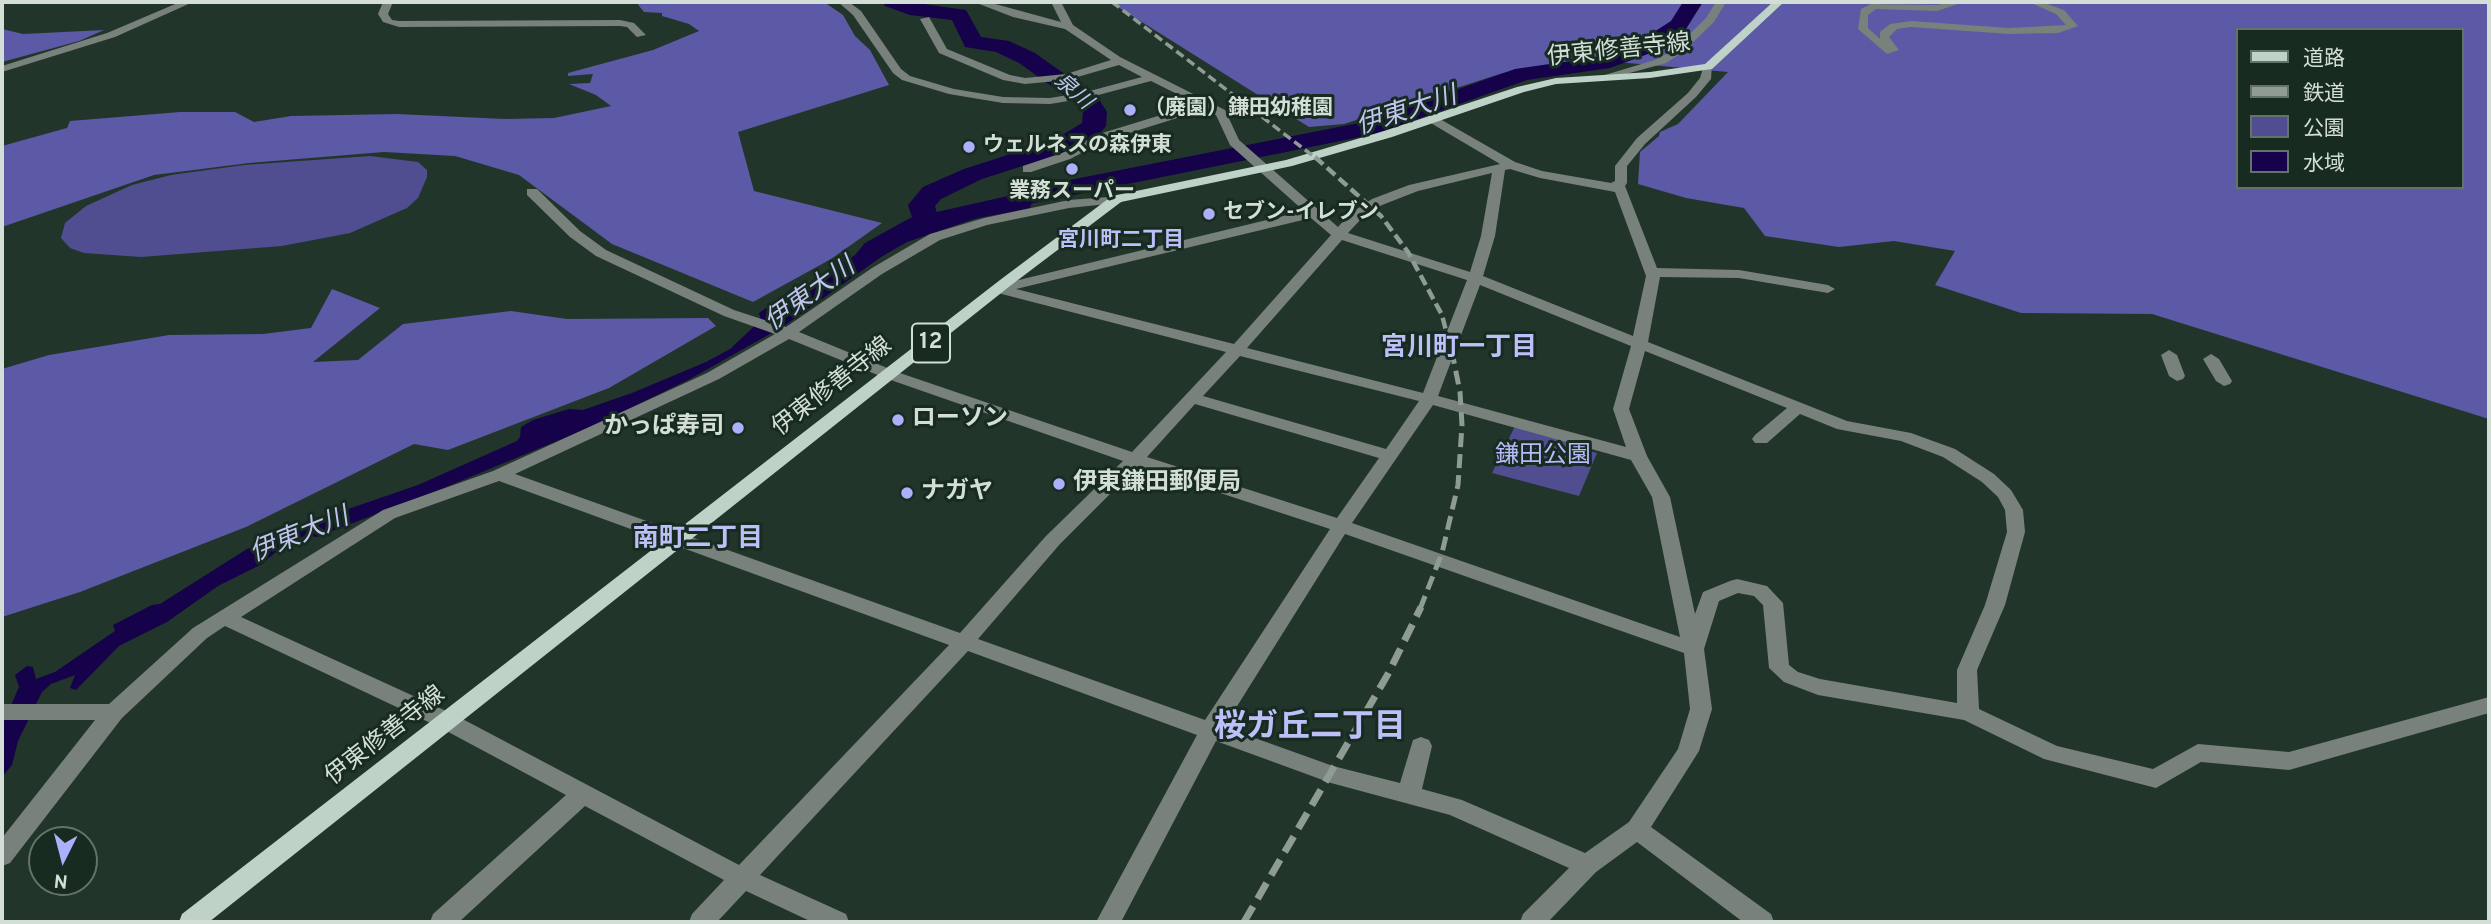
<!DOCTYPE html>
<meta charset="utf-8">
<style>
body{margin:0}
#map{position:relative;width:2491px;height:924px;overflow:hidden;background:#22352b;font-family:Overpass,"Noto Sans JP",sans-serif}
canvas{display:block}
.frame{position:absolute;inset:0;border:4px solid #d3ded7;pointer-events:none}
.legend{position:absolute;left:2236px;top:28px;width:228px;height:161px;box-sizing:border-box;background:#182b21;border:2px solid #63736a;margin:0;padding:9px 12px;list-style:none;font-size:21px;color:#d3ded7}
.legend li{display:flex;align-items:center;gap:14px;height:35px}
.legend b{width:35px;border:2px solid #63736a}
.north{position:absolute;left:28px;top:826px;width:70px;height:70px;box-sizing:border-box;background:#182b21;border:2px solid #63736a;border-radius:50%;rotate:186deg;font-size:19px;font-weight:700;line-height:28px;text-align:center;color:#d3ded7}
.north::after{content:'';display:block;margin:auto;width:24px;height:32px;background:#adaffb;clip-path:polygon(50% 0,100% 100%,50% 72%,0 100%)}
</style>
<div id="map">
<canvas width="2491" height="924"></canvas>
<div class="frame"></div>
<ul class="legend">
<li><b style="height:9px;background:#bed2c7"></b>道路</li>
<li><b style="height:9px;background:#8e9c94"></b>鉄道</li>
<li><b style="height:19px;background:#504e91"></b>公園</li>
<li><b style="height:19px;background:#16014b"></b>水域</li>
</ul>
<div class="north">N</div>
</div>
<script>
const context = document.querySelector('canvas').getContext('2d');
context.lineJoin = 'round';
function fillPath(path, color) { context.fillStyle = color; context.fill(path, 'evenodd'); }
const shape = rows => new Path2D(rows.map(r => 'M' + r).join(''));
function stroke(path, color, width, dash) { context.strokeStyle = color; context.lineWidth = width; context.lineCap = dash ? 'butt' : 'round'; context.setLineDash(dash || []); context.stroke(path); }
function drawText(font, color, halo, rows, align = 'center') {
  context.font = font + ' Overpass,"Noto Sans JP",sans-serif'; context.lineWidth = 6; context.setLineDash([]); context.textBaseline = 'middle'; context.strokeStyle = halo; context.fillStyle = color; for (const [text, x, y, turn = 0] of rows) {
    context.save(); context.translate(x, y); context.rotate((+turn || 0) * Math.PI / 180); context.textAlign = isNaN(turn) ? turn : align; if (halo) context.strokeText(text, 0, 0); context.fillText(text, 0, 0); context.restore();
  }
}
const green = shape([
 [370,156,418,162,427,170,427,177,418,198,407,208,350,233,282,246,141,257,84,253,70,248,61,238,65,223,86,206,132,185,171,175,244,165],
 [1517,422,1585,439,1581,449,1597,453,1579,496,1492,473]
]);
const forest = shape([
 [636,2,824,2,843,15,855,36,870,50,889,85,738,132,754,191,882,223,831,259,753,302,612,244,519,175,455,156,384,152,249,163,154,175,2,227,2,146,67,128,70,121,180,112,235,112,254,122,291,116,397,114,505,119,554,118,611,106,596,95,569,84,590,83,593,74,568,76,568,73,653,50,699,31,689,24,662,16,662,13,644,12],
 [1110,2,2489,2,2489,419,2152,314,2021,313,1935,285,1955,251,1894,241,1839,247,1765,236,1744,208,1686,198,1638,184,1640,152,1659,136,1660,132,1678,124,1728,72,1595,60,1503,73,1344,124,1309,127],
 [2237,30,2461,30,2461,187,2237,187],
 [2,29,23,34,104,30,79,41,2,62],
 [332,289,380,308,313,362,358,360,403,324,511,311,567,319,708,318,716,326,609,388,448,450,414,444,246,527,80,592,2,617,2,369,49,355,169,335,263,334,311,328]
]);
const water = shape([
 [1080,188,1033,198,1030,208,974,219,907,242,881,257,784,326,690,379,593,426,446,487,317,537,307,535,285,544,262,564,218,586,167,622,119,646,76,690,70,688,75,675,51,684,42,692,18,741,12,765,2,777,2,726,19,687,15,675,27,666,33,667,36,679,55,672,115,631,113,625,152,605,160,604,247,549,299,526,418,485,517,441,520,437,521,427,533,420,569,409,583,410,632,393,706,362,730,349,761,320,759,313,792,289,819,279,855,255,865,243,910,218,1008,196]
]);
const river = shape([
 [882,2,910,2,966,10,981,37,1009,41,1035,53,1098,98,1107,112,1106,126,1102,131,1072,150,982,179,941,199,935,206,940,224,936,230,926,232,916,230,908,205,923,187,964,169,1054,140,1082,123,1083,112,1081,107,1019,63,996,52,965,47,952,20,910,15,885,6,882,2],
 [1683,2,1703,2,1686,29,1656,51,1610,68,1527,80,1375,134,1019,206,1010,204,1006,198,1010,192,1019,190,1369,121,1515,69,1598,57,1640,41,1671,21,1683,2]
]);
const minor = shape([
 [180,2,193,2,115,37,2,72,2,66,107,33,180,2],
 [383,2,393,2,388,14,392,20,399,21,620,20,634,23,646,35,637,37,627,27,620,26,399,27,383,22,378,14,383,2],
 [838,2,849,2,861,11,901,69,910,76,954,89,1003,97,1050,98,1086,92,1142,77,1119,65,1067,80,1025,84,1003,80,939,53,920,19,929,17,947,49,1010,75,1025,78,1066,74,1111,60,1065,29,1013,17,974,2,988,2,1061,22,1051,2,1061,2,1073,25,1120,57,1225,110,1239,140,1338,227,1351,213,1372,199,1409,185,1500,164,1429,122,1429,116,1433,115,1515,162,1542,171,1611,183,1615,181,1615,166,1637,138,1688,93,1700,78,1704,65,1712,65,1711,79,1696,97,1645,144,1627,166,1627,183,1625,186,1657,268,1739,270,1828,285,1835,289,1828,293,1739,278,1660,277,1648,342,1847,421,1911,433,1955,449,1994,474,2011,490,2023,510,2025,532,2005,605,1977,670,1979,709,2057,746,2153,769,2198,744,2289,752,2489,697,2489,713,2289,770,2201,762,2156,788,2044,759,1964,720,1818,695,1784,682,1769,668,1763,605,1754,596,1738,593,1719,601,1704,649,1712,709,1699,751,1651,827,1771,914,1774,922,1743,922,1637,842,1596,872,1548,922,1520,922,1523,914,1569,868,1450,815,1331,783,1216,741,1121,922,1096,922,1197,735,968,651,760,875,846,914,849,922,812,922,746,891,717,922,689,922,692,914,724,880,585,806,459,922,430,922,433,914,566,795,439,727,225,626,207,638,122,718,10,863,2,866,2,838,95,720,2,720,2,704,109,704,193,628,383,510,493,471,707,373,775,334,724,316,596,256,570,237,527,195,527,189,537,189,580,231,606,250,734,310,786,327,872,268,930,234,984,218,1069,200,1122,196,1122,202,1117,203,1069,208,987,225,940,240,882,274,799,332,897,372,1132,452,1226,352,994,292,992,289,994,286,1304,211,1230,145,1216,115,1206,109,1107,140,1070,159,1031,172,1023,172,1023,166,1062,153,1099,134,1197,104,1151,81,1087,98,1050,104,1003,103,949,94,902,80,893,73,853,15,838,2],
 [1510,169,1540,178,1615,192,1646,276,1633,336,1483,276,1495,236,1505,170,1510,169],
 [1492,173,1481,236,1470,272,1348,233,1361,219,1382,205,1418,191,1492,173],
 [1311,218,1331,235,1234,344,1016,289,1311,218],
 [1342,240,1467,280,1423,393,1247,348,1342,240],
 [1480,285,1631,346,1613,409,1626,447,1438,396,1480,285],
 [789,339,885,378,1123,461,1046,536,960,633,515,474,719,379,789,339],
 [1645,351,1787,408,1755,435,1752,439,1755,443,1767,443,1800,414,1837,429,1901,441,1943,457,1982,482,1998,497,2005,510,2007,532,1985,605,1957,670,1957,703,1820,679,1798,672,1789,665,1783,603,1767,586,1737,579,1730,581,1703,592,1695,614,1670,497,1647,456,1629,409,1645,351],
 [1240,356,1419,401,1386,449,1203,396,1240,356],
 [1195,404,1379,458,1337,518,1147,457,1195,404],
 [1433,405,1631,460,1652,497,1680,637,1352,523,1433,405],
 [1138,466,1330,529,1205,720,978,639,1060,544,1138,466],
 [499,481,949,645,739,865,455,715,241,617,395,518,499,481],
 [1345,534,1684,653,1690,709,1678,749,1629,822,1585,853,1462,800,1422,789,1432,746,1429,740,1421,737,1413,740,1400,783,1333,766,1224,727,1345,534],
 [1716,2,1726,2,1714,22,1683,52,1666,63,1601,81,1595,78,1658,59,1675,48,1706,18,1716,2],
 [1949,2,1964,2,1937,11,1876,9,1868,15,1868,28,1880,39,1880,32,1890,24,1911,21,2009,28,2066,25,2056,14,2029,2,2042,2,2064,10,2078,26,2058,33,2009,34,1911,27,1897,29,1889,37,1899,50,1887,54,1858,29,1861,9,1871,4,1937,5,1949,2],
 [2169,350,2177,355,2185,376,2183,379,2177,381,2169,376,2161,355,2169,350],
 [2211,354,2219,359,2232,381,2230,384,2224,386,2216,381,2203,359,2211,354]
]);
const major = shape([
 [1773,2,1784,2,1712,69,1650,78,1556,84,1524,92,1392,137,1292,166,1121,202,1010,286,209,922,179,922,182,914,1000,280,1112,196,1286,160,1384,131,1517,87,1556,78,1650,72,1705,64,1773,2]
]);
const railFar3 = shape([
 [1112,2,1317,159]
]);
const railFar2 = shape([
 [1315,157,1381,216,1408,252,1442,315,1453,358]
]);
const railFar1 = shape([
 [1420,609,1442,553,1458,485,1462,425,1460,392,1453,357]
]);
const rail = shape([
 [1244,922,1388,674,1421,607]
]);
const markers = [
 [1130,110,7,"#adaffb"],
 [969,147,7,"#adaffb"],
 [1072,169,7,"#adaffb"],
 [1209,214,7,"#adaffb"],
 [898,420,7,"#adaffb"],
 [738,428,7,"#adaffb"],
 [1059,484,7,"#adaffb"],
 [907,493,7,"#adaffb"]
];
const farWaternames = [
 ["泉川",1072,93,41]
];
const farPoinames = [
 ["（廃園）鎌田幼稚園",1144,110],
 ["ウェルネスの森伊東",983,147],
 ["業務スーパー",1072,193,"center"],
 ["セブン-イレブン",1223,214]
];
const farNeighbourhoodnames = [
 ["宮川町二丁目",1121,242]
];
const shields = [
 [931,343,38]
];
const shieldNames = [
 ["12",931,343]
];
const streetNames = [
 ["伊東修善寺線",1619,52,-6],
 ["伊東修善寺線",833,388,-38],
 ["伊東修善寺線",386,737,-38]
];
const poiNames = [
 ["ローソン",912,420],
 ["かっぱ寿司",724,428,"right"],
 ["伊東鎌田郵便局",1073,484],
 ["ナガヤ",921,493]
];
const parkNames = [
 ["鎌田公園",1543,457]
];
const waterNames = [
 ["伊東大川",1407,113,-18],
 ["伊東大川",811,296,-36],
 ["伊東大川",300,537,-22]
];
const neighbourhoodNames = [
 ["宮川町一丁目",1459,350],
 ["南町二丁目",698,541]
];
const nearNeighbourhoodnames = [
 ["桜ガ丘二丁目",1310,730]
];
fillPath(green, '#504e91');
fillPath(forest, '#5c59a6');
fillPath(water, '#16014b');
fillPath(river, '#16014b');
fillPath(minor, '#78817c');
fillPath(major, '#bed2c7');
stroke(railFar3, '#8e9c94', 3.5, [9, 4.5]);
stroke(railFar2, '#8e9c94', 4.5, [11, 5]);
stroke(railFar1, '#8e9c94', 5, [14, 7]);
stroke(rail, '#8e9c94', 7, [18, 9]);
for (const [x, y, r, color] of markers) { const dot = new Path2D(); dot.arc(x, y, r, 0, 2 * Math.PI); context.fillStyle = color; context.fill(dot); stroke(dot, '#182b21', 2.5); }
drawText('italic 21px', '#c2c5f0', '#182b21', farWaternames);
drawText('bold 21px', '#d3ded7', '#182b21', farPoinames, 'left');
drawText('bold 21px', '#bcbff8', '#182b21', farNeighbourhoodnames);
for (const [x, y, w] of shields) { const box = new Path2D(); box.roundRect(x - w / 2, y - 19.5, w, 39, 5); context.fillStyle = '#182b21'; context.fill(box); stroke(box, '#d3ded7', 2); }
drawText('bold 23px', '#d3ded7', null, shieldNames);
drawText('24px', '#d3ded7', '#182b21', streetNames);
drawText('bold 24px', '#d3ded7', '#182b21', poiNames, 'left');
drawText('24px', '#b7b9f9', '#182b21', parkNames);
drawText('italic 26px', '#c2c5f0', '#182b21', waterNames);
drawText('bold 26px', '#bcbff8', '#182b21', neighbourhoodNames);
drawText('bold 32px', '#bcbff8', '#182b21', nearNeighbourhoodnames);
</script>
